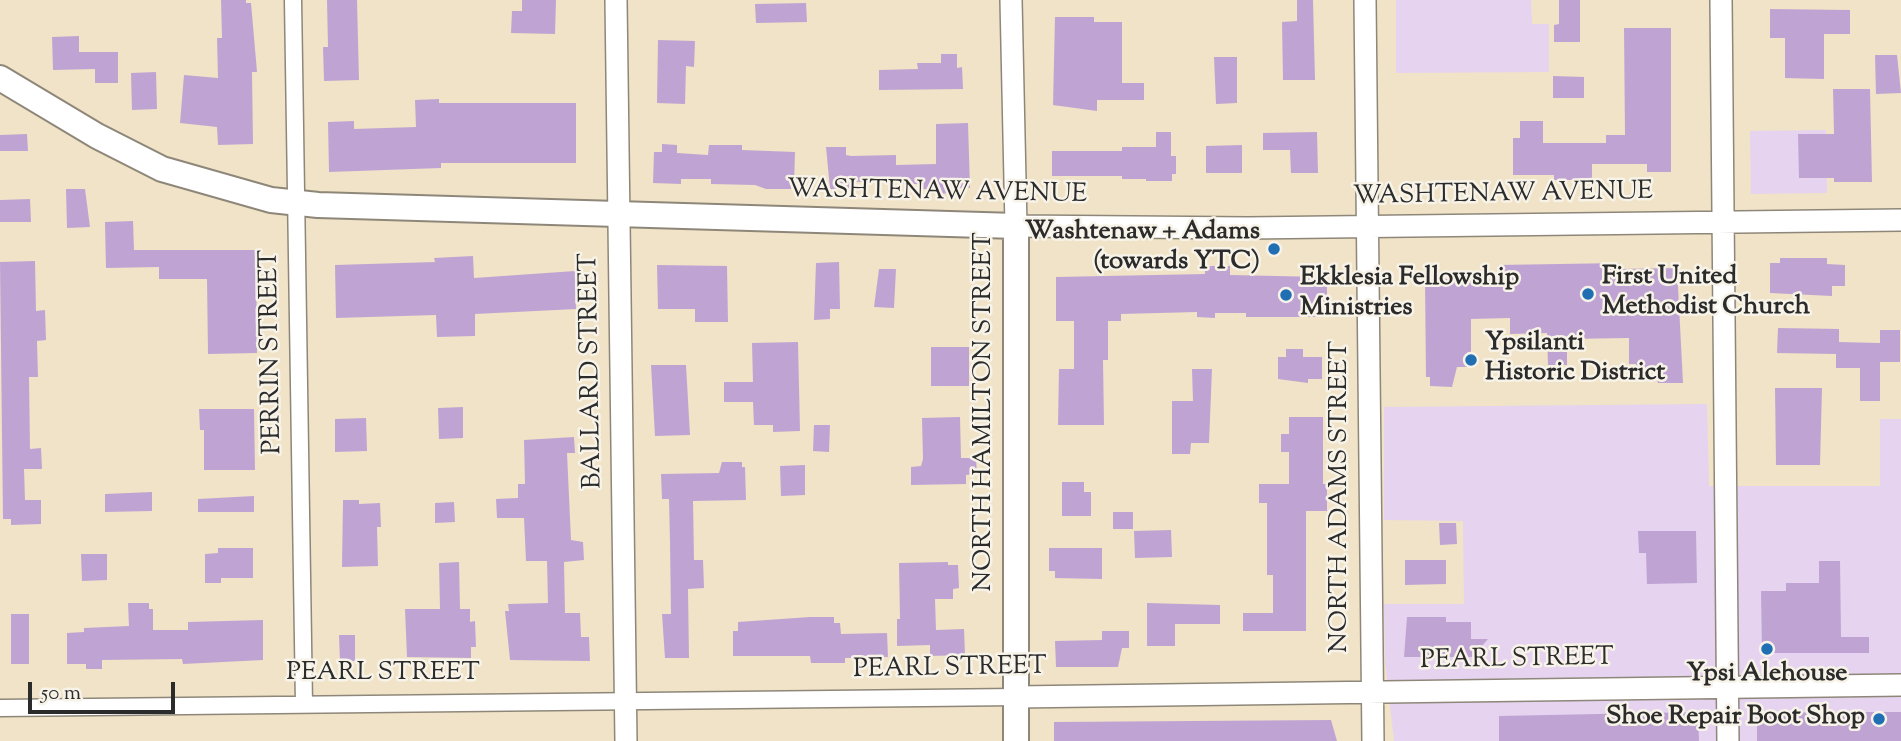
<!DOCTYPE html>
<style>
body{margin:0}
#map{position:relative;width:1901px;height:741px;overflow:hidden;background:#f0e3c7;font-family:"Sorts Mill Goudy",serif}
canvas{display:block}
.scale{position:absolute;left:28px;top:682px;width:147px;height:32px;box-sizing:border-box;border:4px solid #2b2b2b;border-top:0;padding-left:9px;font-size:21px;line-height:24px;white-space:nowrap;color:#2b2b2b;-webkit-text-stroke:5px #f7f3e8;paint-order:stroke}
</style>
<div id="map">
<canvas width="1901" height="741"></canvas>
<div class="scale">50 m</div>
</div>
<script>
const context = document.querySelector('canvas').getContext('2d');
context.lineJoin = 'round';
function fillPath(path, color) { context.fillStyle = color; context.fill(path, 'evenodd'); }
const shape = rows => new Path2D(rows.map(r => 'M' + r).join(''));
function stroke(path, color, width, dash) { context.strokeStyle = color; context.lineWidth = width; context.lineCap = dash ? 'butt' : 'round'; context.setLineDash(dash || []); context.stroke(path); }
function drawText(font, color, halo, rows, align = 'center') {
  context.font = font + ' "Sorts Mill Goudy",serif'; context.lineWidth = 5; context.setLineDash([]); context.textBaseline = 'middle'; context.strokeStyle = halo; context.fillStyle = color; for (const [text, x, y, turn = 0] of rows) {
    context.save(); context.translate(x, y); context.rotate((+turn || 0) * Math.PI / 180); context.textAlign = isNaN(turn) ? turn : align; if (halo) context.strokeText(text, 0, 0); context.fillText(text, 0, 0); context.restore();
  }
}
const built = shape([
 [1396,0,1531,0,1532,24,1549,24,1549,72,1396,73],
 [1826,130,1827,193,1751,194,1750,131],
 [1707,404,1709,486,1880,486,1880,419,1901,419,1901,741,1394,741,1385,660,1384,604,1464,604,1463,521,1384,520,1384,407]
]);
const building = shape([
 [221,0,246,0,246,3,251,3,257,72,252,72,253,144,218,145,217,127,180,123,184,75,218,78,217,38,222,38],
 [327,0,357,0,359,80,324,81,323,47,328,47],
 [522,0,556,0,555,34,511,33,512,11,522,11],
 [1297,0,1313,0,1315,80,1283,80,1282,22,1297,21],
 [1559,0,1580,0,1580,42,1554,42,1554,25,1559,24],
 [806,3,807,22,756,23,755,4],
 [1770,9,1850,10,1850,34,1824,34,1824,79,1785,78,1785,38,1770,38],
 [1055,17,1094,17,1094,22,1122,22,1122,83,1144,83,1144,100,1097,100,1097,111,1053,105],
 [1624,28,1671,28,1671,172,1647,172,1647,164,1592,164,1592,180,1554,180,1554,175,1513,175,1513,138,1520,138,1520,121,1543,121,1543,143,1606,143,1606,135,1625,135],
 [79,36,79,52,118,52,118,83,95,83,95,69,53,70,52,37],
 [658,40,695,41,694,67,686,66,685,104,657,103],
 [941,54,957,54,957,68,962,67,963,89,879,90,879,70,918,69,917,63,941,63],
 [1875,55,1897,55,1901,93,1876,94],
 [1214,57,1237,57,1237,103,1216,104],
 [156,72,157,109,132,110,131,73],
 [1553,76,1584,77,1584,98,1553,98],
 [1833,89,1870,89,1872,182,1834,182,1834,178,1799,178,1798,134,1834,134],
 [439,99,439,103,576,103,576,163,441,163,441,168,329,172,328,122,354,121,354,129,416,127,415,100],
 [968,123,970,188,960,188,960,193,928,194,928,189,922,189,922,184,901,184,901,181,851,182,852,189,830,189,826,147,846,147,846,155,851,156,896,155,896,165,936,164,936,124],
 [1156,132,1171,132,1171,156,1176,156,1176,174,1172,174,1172,181,1146,181,1146,179,1122,179,1122,176,1052,176,1052,151,1122,151,1122,147,1156,147],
 [1317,132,1318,173,1291,173,1290,150,1263,150,1263,133],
 [27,134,28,151,0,151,0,135],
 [662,144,677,145,677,153,708,155,709,145,742,145,742,150,795,152,794,185,791,185,791,189,766,189,755,185,711,184,711,179,681,179,681,184,653,183,654,152,662,152],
 [1242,145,1242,173,1206,173,1206,146],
 [66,189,85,189,90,227,67,228],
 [30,199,31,222,0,222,0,200],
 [133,221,134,250,256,250,257,353,208,354,207,279,159,279,159,267,106,268,105,222],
 [473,256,474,278,575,271,576,309,475,314,475,336,437,337,436,315,336,318,335,265,435,262,434,258],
 [1780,258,1827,258,1827,264,1845,265,1845,286,1832,286,1832,296,1770,293,1770,263,1780,263],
 [35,261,36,311,45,310,46,340,37,341,38,377,29,377,30,449,41,448,42,469,24,469,25,500,41,500,41,524,11,525,11,519,3,519,0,262],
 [839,262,840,309,830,309,830,319,814,320,816,263],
 [1620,263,1620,269,1677,268,1683,383,1658,383,1654,371,1636,371,1636,364,1629,364,1629,338,1567,339,1567,365,1548,365,1547,333,1510,334,1510,318,1471,319,1471,367,1457,367,1452,387,1430,386,1430,377,1426,377,1425,279,1498,279,1498,265],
 [657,265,727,266,728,322,695,322,695,309,658,309],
 [1205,266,1230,266,1230,275,1322,277,1322,285,1327,285,1327,306,1322,306,1322,317,1246,317,1246,313,1215,313,1215,318,1197,317,1197,312,1121,314,1121,321,1108,321,1108,360,1103,360,1104,425,1058,425,1059,369,1074,369,1074,321,1056,321,1056,277,1205,274],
 [879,269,896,269,894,308,874,307],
 [1778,328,1839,329,1839,342,1880,343,1880,330,1900,330,1900,362,1880,362,1880,401,1860,401,1860,368,1836,368,1836,354,1777,353],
 [798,342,800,431,773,432,773,425,754,425,753,402,724,402,724,382,753,382,752,343],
 [931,347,969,347,969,386,931,386],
 [1286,349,1303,349,1303,357,1322,357,1322,379,1308,379,1308,383,1278,379,1278,357,1286,357],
 [651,365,686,365,690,435,655,436],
 [1192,369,1212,369,1209,443,1191,443,1190,454,1172,454,1172,401,1193,401],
 [1775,388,1822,388,1820,465,1776,465],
 [463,407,463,438,439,439,438,408],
 [199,409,254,409,255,470,204,470,204,430,200,430],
 [960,417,961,458,976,458,977,474,966,475,966,484,911,485,911,467,921,466,923,459,922,418],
 [1289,417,1323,417,1323,484,1327,484,1327,511,1306,511,1306,631,1243,631,1243,613,1273,613,1273,575,1267,575,1267,503,1259,503,1259,484,1289,484,1289,452,1281,452,1281,434,1289,434],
 [366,418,367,451,335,452,335,419],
 [814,425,830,425,829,452,813,451],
 [574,437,575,453,567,453,571,540,583,542,584,560,564,562,565,613,580,613,581,637,589,637,590,661,510,660,505,611,509,611,508,604,548,603,547,561,526,561,524,518,497,518,496,499,518,498,518,484,525,484,524,440],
 [722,462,742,462,742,467,745,467,746,500,693,501,694,560,703,560,704,588,688,589,689,658,665,658,662,614,671,614,670,542,669,499,662,499,661,474,719,473],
 [805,465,805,495,781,496,780,466],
 [1062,482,1084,482,1084,492,1091,492,1091,516,1062,516],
 [152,492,152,511,105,512,105,494],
 [254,496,254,512,198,512,198,499],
 [343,500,359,500,359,504,380,503,381,527,377,527,378,566,342,567],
 [454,502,455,522,435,523,435,503],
 [1113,512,1133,512,1133,529,1113,529],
 [1439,523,1456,523,1457,544,1440,545],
 [1171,530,1172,557,1135,558,1134,531],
 [1638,531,1696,531,1697,583,1647,584,1646,553,1639,553],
 [218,548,253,548,253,578,221,578,221,583,205,583,205,554,218,553],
 [1049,548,1102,548,1102,579,1055,578,1055,571,1049,571],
 [81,554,107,554,107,580,82,581],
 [1405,560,1446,560,1446,584,1405,585],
 [1819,561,1840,561,1841,637,1869,637,1869,653,1762,653,1761,591,1786,591,1786,583,1819,583],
 [459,562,460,609,470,609,470,622,475,621,476,647,471,647,471,658,407,657,405,609,440,609,439,563],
 [948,562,948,565,958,565,959,588,953,589,953,599,935,599,936,630,964,629,965,655,930,656,930,645,897,646,897,619,900,619,899,563],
 [128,603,149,603,149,609,153,609,153,630,188,630,188,622,263,620,263,660,183,664,182,659,102,660,102,669,86,669,86,664,67,664,67,633,84,632,84,628,129,626],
 [1147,603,1220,605,1220,624,1175,624,1175,646,1147,646],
 [11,614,29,614,29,664,11,664],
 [810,617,834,617,834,623,840,623,841,634,887,633,888,657,845,658,845,663,811,663,810,656,733,656,733,631,738,631,738,622],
 [1407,617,1446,617,1446,622,1471,622,1471,639,1488,639,1472,657,1404,657],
 [1102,631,1129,631,1129,648,1122,648,1118,667,1056,667,1055,641,1102,640],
 [339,635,355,635,355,661,340,662],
 [1698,712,1699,741,1499,741,1499,716],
 [1850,712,1901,712,1901,741,1757,741,1757,713],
 [1331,720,1337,741,1054,741,1054,722]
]);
const street = shape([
 [293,0,304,704],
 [0,708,1016,697]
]);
const secondary = shape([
 [616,0,626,741],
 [1011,0,1016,226,1248,228,1901,220],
 [1365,0,1373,741],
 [1721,0,1728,741],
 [1016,697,1901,685]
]);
const primary = shape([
 [0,78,97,136,162,169,271,200,318,205,1016,226,1016,741]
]);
const markers = [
 [1274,249,7,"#1f6fb2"],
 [1588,294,7,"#1f6fb2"],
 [1286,295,7,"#1f6fb2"],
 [1471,360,7,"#1f6fb2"],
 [1767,649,7,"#1f6fb2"],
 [1879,719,7,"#1f6fb2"]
];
const streetNames = [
 ["WASHTENAW AVENUE",937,194,1],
 ["WASHTENAW AVENUE",1503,196,-1],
 ["PERRIN STREET",273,352,-91],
 ["BALLARD STREET",593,371,-91],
 ["NORTH HAMILTON STREET",986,412,-90],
 ["NORTH ADAMS STREET",1342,497,-90],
 ["PEARL STREET",1517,661,-1],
 ["PEARL STREET",950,670,-1],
 ["PEARL STREET",383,675]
];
const poiNames = [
 ["Washtenaw + Adams",1260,234,"right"],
 ["(towards YTC)",1260,264,"right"],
 ["First United",1602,279],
 ["Methodist Church",1602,309],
 ["Ekklesia Fellowship",1300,280],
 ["Ministries",1300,310],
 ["Ypsilanti",1485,345],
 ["Historic District",1485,375],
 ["Ypsi Alehouse",1767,676,"center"],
 ["Shoe Repair Boot Shop",1865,719,"right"]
];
fillPath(built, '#e5d3f0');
fillPath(building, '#bfa4d3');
stroke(street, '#8e8779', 19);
stroke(secondary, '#8e8779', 24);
stroke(primary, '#8e8779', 28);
stroke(street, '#fff', 16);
stroke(secondary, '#fff', 21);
stroke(primary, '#fff', 24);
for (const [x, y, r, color] of markers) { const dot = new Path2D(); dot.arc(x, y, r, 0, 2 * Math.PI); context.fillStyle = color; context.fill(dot); stroke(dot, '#f7f3e8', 2.5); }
drawText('26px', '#2b2b2b', '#f7f3e8', streetNames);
drawText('bold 26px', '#2b2b2b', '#f7f3e8', poiNames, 'left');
</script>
